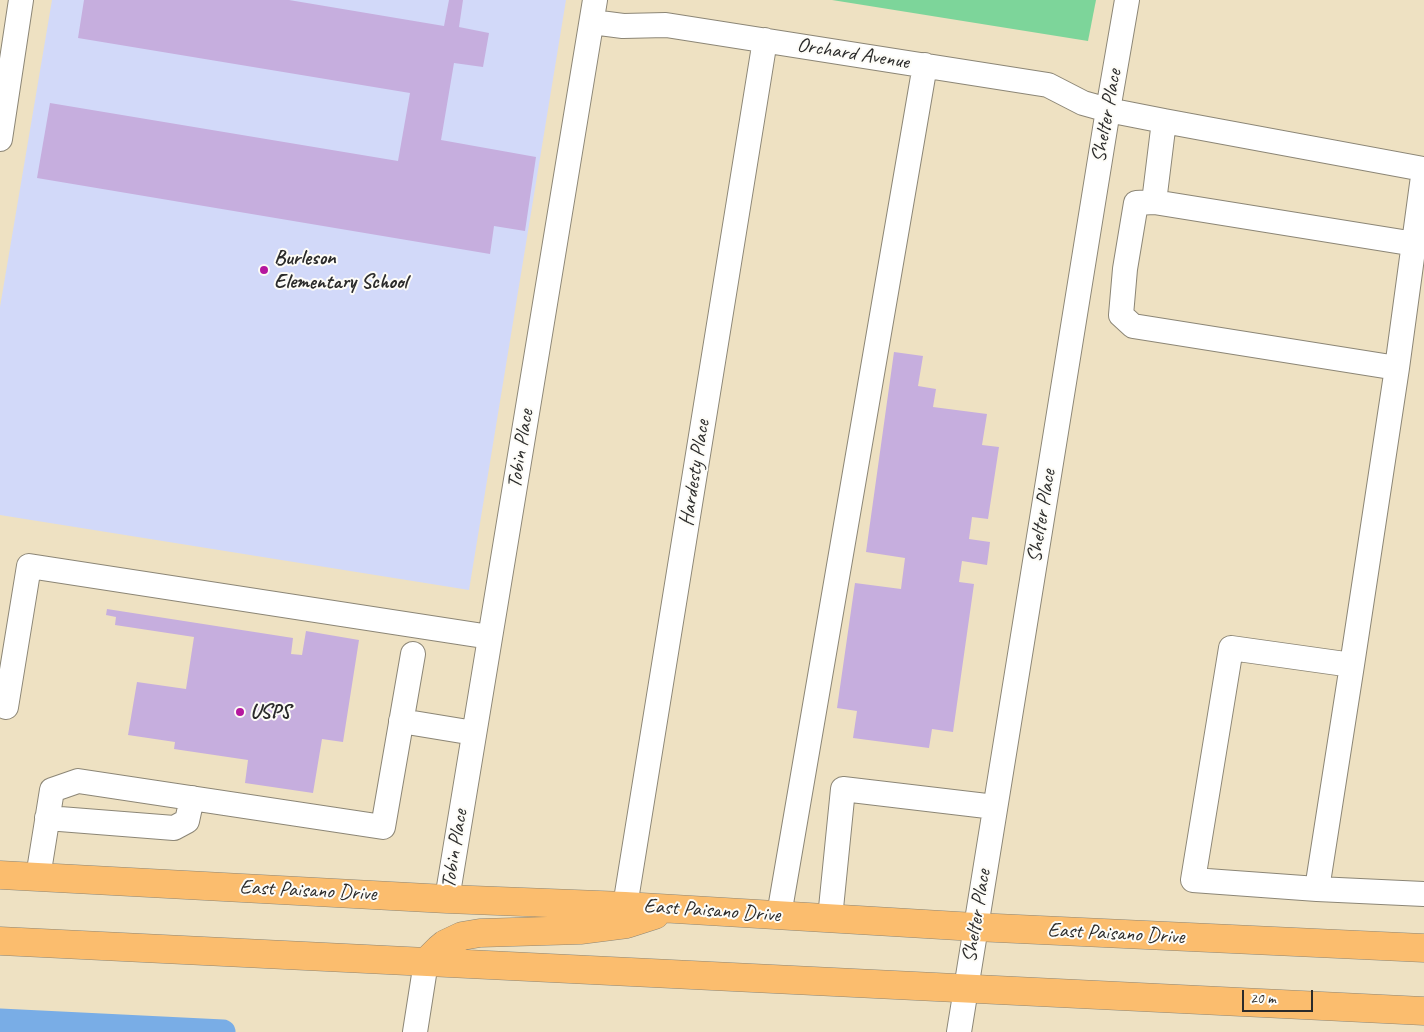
<!DOCTYPE html>
<style>
body{margin:0}
#map{position:relative;width:1424px;height:1032px;overflow:hidden;background:#eee1c2;font-family:Caveat,sans-serif}
canvas{display:block}
.scale{position:absolute;left:1242px;top:990px;width:71px;height:22px;box-sizing:border-box;border:2px solid #2b2b2b;border-top:0;padding-left:6px;font-size:15px;line-height:18px;white-space:nowrap;color:#2b2b2b;-webkit-text-stroke:4px #fdfcf7;paint-order:stroke}
</style>
<div id="map">
<canvas width="1424" height="1032"></canvas>
<div class="scale">20 m</div>
</div>
<script>
const context = document.querySelector('canvas').getContext('2d');
context.lineJoin = 'round';
function fillPath(path, color) { context.fillStyle = color; context.fill(path, 'evenodd'); }
const shape = rows => new Path2D(rows.map(r => 'M' + r).join(''));
function stroke(path, color, width, dash) { context.strokeStyle = color; context.lineWidth = width; context.lineCap = dash ? 'butt' : 'round'; context.setLineDash(dash || []); context.stroke(path); }
function drawText(font, color, halo, rows, align = 'center') {
  context.font = font + ' Caveat,sans-serif'; context.lineWidth = 4; context.setLineDash([]); context.textBaseline = 'middle'; context.strokeStyle = halo; context.fillStyle = color; for (const [text, x, y, turn = 0] of rows) {
    context.save(); context.translate(x, y); context.rotate((+turn || 0) * Math.PI / 180); context.textAlign = isNaN(turn) ? turn : align; if (halo) context.strokeText(text, 0, 0); context.fillText(text, 0, 0); context.restore();
  }
}
const built = shape([
 [52,0,566,0,469,590,0,515,0,307]
]);
const green = shape([
 [832,0,1096,0,1088,41]
]);
const canal = shape([
 [0,1021,223,1032]
]);
const building = shape([
 [84,0,289,0,444,26,449,0,463,0,459,27,489,33,483,67,454,63,441,140,536,157,525,231,494,226,490,254,37,178,50,103,398,161,410,93,78,38],
 [894,352,923,356,918,386,936,389,933,407,987,414,982,445,999,447,988,519,972,517,969,539,990,542,987,565,962,561,959,582,974,584,953,732,932,729,929,748,853,738,857,711,837,708,855,583,901,589,905,558,866,552],
 [107,609,293,638,291,654,302,655,306,631,359,640,343,742,322,739,313,793,245,783,248,760,174,749,175,742,128,735,137,682,186,689,194,637,115,625,116,617,106,615]
]);
const minor = shape([
 [592,22,623,26,666,25,1048,85,1083,103,1108,110,1164,121,1154,202],
 [1164,121,1423,169],
 [0,139,21,0],
 [1397,368,1133,326,1121,315,1125,269,1136,203,1154,202,1415,244],
 [1352,665,1231,648,1193,880,1317,889,1424,894],
 [6,707,29,566,490,637],
 [401,721,474,733],
 [47,818,174,828,187,821,192,798],
 [38,877,52,790,78,781,383,827,413,654],
 [1317,889,1352,665,1397,368,1424,169],
 [447,899,595,0],
 [625,906,765,40],
 [779,915,925,65],
 [830,918,843,789,995,807],
 [415,1032,426,962],
 [959,1032,1108,110,1127,0]
]);
const major = shape([
 [0,875,447,899,625,906,975,927,1424,948],
 [0,941,1424,1011],
 [426,962,439,949,445,944,462,936,480,933,580,930,627,924,655,915]
]);
const markers = [
 [264,270,5,"#b5179e"],
 [240,712,5,"#b5179e"]
];
const streetNames = [
 ["Orchard Avenue",853,54,9],
 ["Shelter Place",1107,116,-80],
 ["Tobin Place",521,449,-81],
 ["Hardesty Place",695,473,-81],
 ["Shelter Place",1042,516,-81],
 ["Tobin Place",455,849,-81],
 ["East Paisano Drive",308,891,3],
 ["East Paisano Drive",712,911,4],
 ["Shelter Place",977,916,-81],
 ["East Paisano Drive",1116,934,3]
];
const poiNames = [
 ["Burleson",274,258],
 ["Elementary School",274,282],
 ["USPS",250,712]
];
fillPath(built, '#d2d9f9');
fillPath(green, '#7dd59a');
stroke(canal, '#79ade6', 25);
fillPath(building, '#c6aede');
stroke(minor, '#8c8676', 26);
stroke(major, '#8c8676', 29);
stroke(minor, '#fff', 24);
stroke(major, '#fbbd6e', 28);
for (const [x, y, r, color] of markers) { const dot = new Path2D(); dot.arc(x, y, r, 0, 2 * Math.PI); context.fillStyle = color; context.fill(dot); stroke(dot, '#fdfcf7', 2); }
drawText('21px', '#2b2b2b', '#fdfcf7', streetNames);
drawText('bold 21px', '#2b2b2b', '#fdfcf7', poiNames, 'left');
</script>
